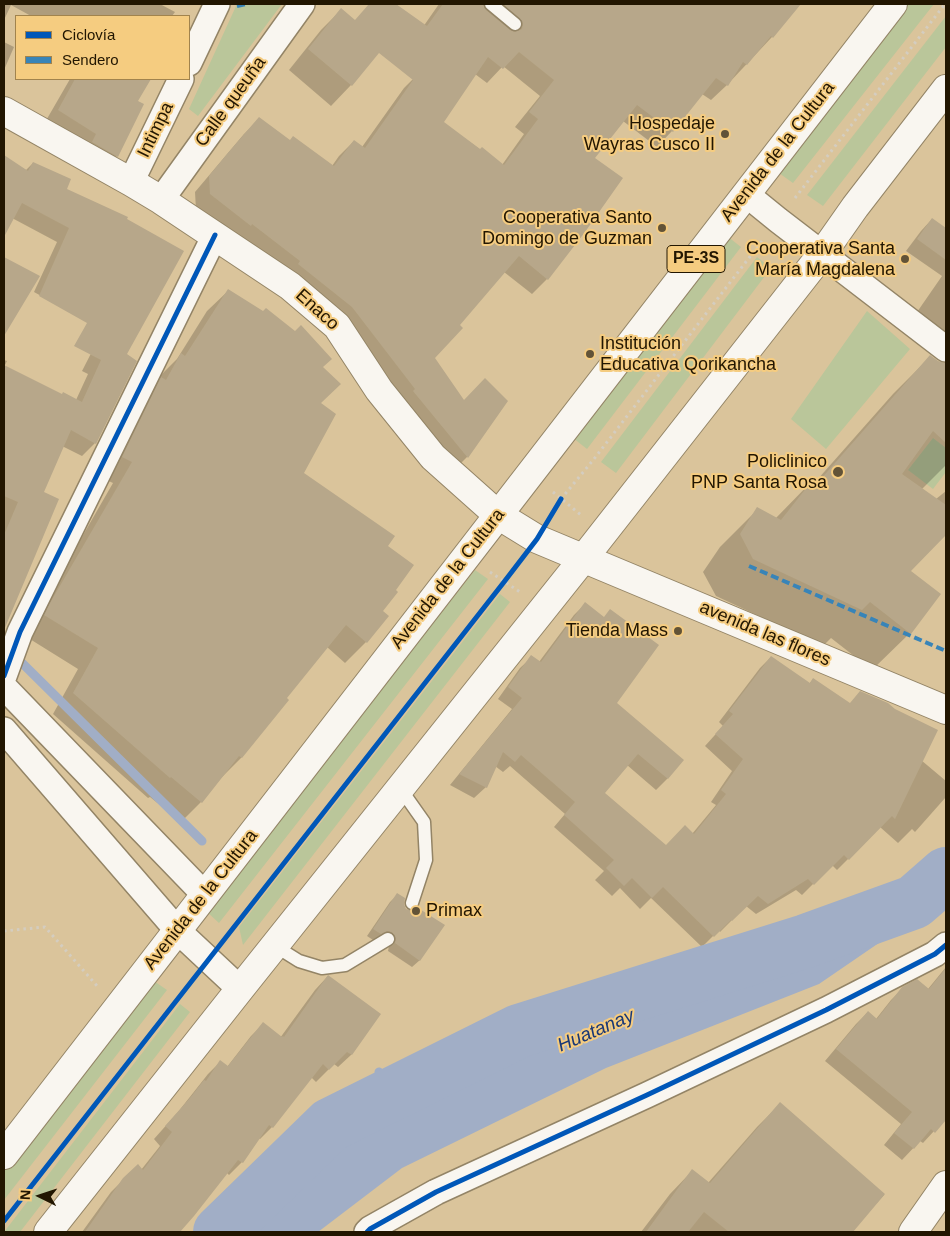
<!DOCTYPE html>
<meta charset="utf-8">
<style>
body{margin:0}
#map{position:relative;width:950px;height:1236px;overflow:hidden;background:#dac49b;font-family:Helvetica,sans-serif}
canvas{display:block}
.frame{position:absolute;inset:0;border:5px solid #221601;pointer-events:none}
.legend{position:absolute;left:15px;top:15px;width:175px;height:65px;box-sizing:border-box;background:#f5cc80;border:1px solid #a1834d;margin:0;padding:6px 9px;list-style:none;font-size:15px;color:#221601}
.legend li{display:flex;align-items:center;gap:10px;height:25px}
.legend b{width:25px;border:1px solid #a1834d}
.north{position:absolute;left:15px;top:1171px;width:50px;height:50px;-webkit-text-stroke:4px #f5cc80;paint-order:stroke;rotate:274deg;font-size:14px;font-weight:700;line-height:20px;text-align:center;color:#221601}
.north::after{content:'';display:block;margin:auto;width:18px;height:22px;background:#221601;clip-path:polygon(50% 0,100% 100%,50% 72%,0 100%)}
</style>
<div id="map">
<canvas width="950" height="1236"></canvas>
<div class="frame"></div>
<ul class="legend">
<li><b style="height:6px;background:#0057b8"></b>Ciclovía</li>
<li><b style="height:6px;background:#3884b8"></b>Sendero</li>
</ul>
<div class="north">N</div>
</div>
<script>
const context = document.querySelector('canvas').getContext('2d');
context.lineJoin = 'round';
function fillPath(path, color) { context.fillStyle = color; context.fill(path, 'evenodd'); }
const shape = rows => new Path2D(rows.map(r => 'M' + r).join(''));
function stroke(path, color, width, dash) { context.strokeStyle = color; context.lineWidth = width; context.lineCap = dash ? 'butt' : 'round'; context.setLineDash(dash || []); context.stroke(path); }
function drawText(font, color, halo, rows, align = 'center') {
  context.font = font + ' Helvetica,sans-serif'; context.lineWidth = 4; context.setLineDash([]); context.textBaseline = 'middle'; context.strokeStyle = halo; context.fillStyle = color; for (const [text, x, y, turn = 0] of rows) {
    context.save(); context.translate(x, y); context.rotate((+turn || 0) * Math.PI / 180); context.textAlign = isNaN(turn) ? turn : align; if (halo) context.strokeText(text, 0, 0); context.fillText(text, 0, 0); context.restore();
  }
}
const green = shape([
 [237,4,282,4,198,116,189,109],
 [908,4,934,4,793,183,776,171],
 [946,16,946,47,823,206,807,195],
 [727,236,741,247,587,449,573,438],
 [757,257,771,268,616,473,601,462],
 [867,311,910,349,826,449,791,419],
 [933,438,946,448,946,472,933,489,908,470],
 [475,570,488,579,219,923,206,911],
 [500,594,510,602,243,945,239,927],
 [151,979,167,990,4,1200,4,1171],
 [180,1004,190,1012,20,1232,4,1232]
]);
const water = shape([
 [946,874,946,897,819,984,606,1068,402,1168,318,1232,220,1232,330,1125,519,1031,806,941,914,902]
]);
const shadow = shape([
 [4,4,160,4,175,12,172,16,31,16,11,5,4,20],
 [439,4,799,4,772,37,727,85,711,100,702,94,672,131,657,147,623,121,594,158,584,231,547,279,532,294,504,272,458,325,434,358,463,401,506,401,467,457,452,472,400,405,196,210,195,192,244,134,259,119,289,141,332,166,339,156,354,141,362,147,404,88,419,73,442,122,502,165,524,134,515,127,540,96,503,66,487,83,475,74,409,47],
 [341,10,384,45,351,85,331,106,289,70,321,30],
 [4,42,14,47,4,70],
 [70,79,149,79,136,102,117,156,103,170,44,124],
 [4,157,26,170,33,163,65,190,126,355,95,443,82,456,62,446,43,492,8,618,4,622,4,360,7,361,4,367,61,395,76,400,88,374,82,371,103,330,34,292,57,242,12,218,4,234],
 [932,219,946,229,946,352,915,315,942,276,906,251,921,231],
 [228,291,322,367,320,404,302,474,386,546,381,611,387,616,366,642,345,663,327,647,285,698,288,700,241,758,221,778,201,802,181,822,150,797,148,798,53,714,78,669,25,636,113,483,102,478,141,399,156,383,161,375,177,359,207,311],
 [930,357,937,362,946,365,946,465,922,489,936,499,946,491,946,533,909,571,910,633,872,670,831,638,823,646,716,596,703,572,720,547,758,509,775,519,815,478,817,480,893,394],
 [585,604,615,703,683,760,667,779,656,790,627,765,604,793,666,846,692,834,716,805,711,802,732,771,705,746,723,726,719,722,760,668,771,657,809,684,813,679,921,760,946,781,946,797,915,832,912,829,898,843,880,827,837,870,832,865,802,895,796,890,756,914,746,906,720,932,719,930,702,947,651,898,640,909,620,888,612,896,595,880,604,871,554,827,565,814,510,766,503,772,495,766,486,787,474,798,450,785,512,709,498,699,520,668,532,657,539,662,574,615],
 [397,895,403,904,420,960,412,967,388,951,389,946,385,939,379,938,373,940,367,936,390,902],
 [946,967,946,1118,923,1143,920,1141,902,1160,884,1145,901,1124,825,1061,856,1024,868,1012,876,1019,891,1000,903,988,928,989],
 [327,977,379,1014,351,1055,338,1067,334,1064,316,1082,311,1077,272,1127,260,1139,258,1138,242,1162,229,1175,227,1173,193,1216,178,1232,82,1232,111,1192,124,1179,141,1170,160,1146,154,1139,178,1112,208,1074,220,1062,227,1067,251,1036,263,1024,280,1038,315,990],
 [780,1104,884,1195,851,1232,641,1232,670,1194,692,1171,708,1183,757,1127]
]);
const stream = shape([
 [13,657,19,660,202,841],
 [379,1072,402,1101]
]);
const river = shape([
 [220,1232,330,1125,519,1031,806,941,914,902,946,874]
]);
const building = shape([
 [369,4,396,4,427,26,443,4,483,4,486,10,510,30,514,32,518,31,522,29,523,25,522,21,503,4,801,4,773,38,771,36,747,65,743,62,728,86,716,78,673,132,637,105,595,158,623,178,585,232,548,280,519,256,460,325,463,328,435,358,464,400,485,378,508,401,468,458,413,391,415,389,352,307,298,264,300,261,252,224,251,226,210,194,209,176,227,154,259,117,290,140,293,136,334,166,354,140,365,148,413,80,379,53,352,86,308,49,341,8,355,20],
 [519,52,554,80,529,112,538,119,504,165,482,147,480,149,444,122,488,57,503,69],
 [75,79,151,79,138,101,144,104,118,157,92,142,96,134,58,110],
 [4,155,28,171,33,162,71,179,67,189,128,217,127,219,184,251,127,354,137,361,96,444,71,430,44,492,59,499,4,630,4,535,18,502,4,496,4,365,62,394,63,392,82,402,101,360,74,346,87,323,39,296,69,228,22,203,4,237],
 [932,218,946,228,946,260,917,239],
 [4,257,40,276,4,336],
 [228,289,263,311,266,308,295,331,301,325,332,359,323,367,341,384,321,403,336,414,304,473,395,536,388,546,414,565,396,590,398,592,383,611,389,616,367,643,346,625,287,698,289,700,242,758,239,756,202,803,171,777,170,778,73,693,98,648,44,615,50,603,132,462,122,457,161,377,166,380,181,353,185,356],
 [930,355,938,361,946,363,946,443,933,431,902,474,946,505,946,535,911,571,941,594,911,634,870,602,862,610,753,559,740,534,757,507,781,520,815,477,820,480],
 [585,602,604,617,610,609,659,645,617,703,684,760,668,779,638,754,605,793,666,845,685,825,694,834,726,794,721,790,743,759,715,734,733,714,729,711,771,656,810,683,813,678,850,703,860,691,888,703,895,709,938,730,895,819,892,816,849,860,844,855,814,885,808,879,768,904,758,896,732,921,731,920,714,937,663,887,652,898,632,878,624,886,606,868,614,860,564,815,575,802,521,755,515,762,503,752,487,788,459,774,522,698,508,687,531,655,541,662],
 [397,893,405,898,404,904,406,909,413,911,418,908,445,925,420,961,395,943,396,938,392,932,387,931,381,934,373,929],
 [946,968,946,1120,935,1133,931,1129,914,1149,894,1133,912,1112,836,1049,868,1011,877,1019,902,987,917,979,929,989],
 [328,975,381,1014,352,1055,347,1052,329,1070,323,1064,273,1128,269,1125,243,1163,238,1160,194,1216,180,1232,85,1232,123,1178,138,1164,143,1170,172,1132,165,1126,190,1098,204,1080,206,1081,220,1060,228,1066,263,1022,282,1037,283,1036,284,1037],
 [780,1102,885,1194,853,1232,729,1232,704,1212,688,1232,646,1232,692,1169,710,1183]
]);
const path = shape([
 [795,198,945,4],
 [553,492,581,515],
 [561,499,594,459,762,241],
 [490,572,520,592],
 [4,931,45,927,98,987]
]);
const service = shape([
 [491,4,515,24],
 [400,788,424,822,426,860,412,903],
 [275,946,299,961,322,968,345,965,388,939]
]);
const minor = shape([
 [189,63,217,4],
 [131,182,181,79],
 [746,194,778,220,946,349],
 [161,200,302,4],
 [4,676,20,632,215,235],
 [4,687,205,895],
 [4,730,178,931,240,989],
 [367,1232,370,1229,436,1192,647,1095,826,1010,935,954,946,945]
]);
const secondary = shape([
 [913,1232,946,1185]
]);
const primary = shape([
 [4,111,131,182,161,200,290,286,337,326,379,390,433,457,498,515,537,539,946,710]
]);
const trunk = shape([
 [4,1155,893,4],
 [48,1232,240,989,583,559,822,254,855,207,946,89]
]);
const quiet = shape([
 [237,6,246,4],
 [749,566,946,651]
]);
const cycleway = shape([
 [4,676,20,632,215,235],
 [4,1221,504,582,537,539,561,499],
 [367,1232,370,1229,436,1192,647,1095,826,1010,935,954,946,945]
]);
const markers = [
 [725,134,5,"#625337"],
 [662,228,5,"#625337"],
 [905,259,5,"#625337"],
 [590,354,5,"#625337"],
 [838,472,6,"#625337"],
 [678,631,5,"#625337"],
 [416,911,5,"#625337"]
];
const shields = [
 [696,259,58]
];
const shieldNames = [
 ["PE-3S",696,259]
];
const streetNames = [
 ["Calle queuña",231,102,-54],
 ["Intimpa",156,130,-64],
 ["Avenida de la Cultura",778,152,-52],
 ["Enaco",317,310,42],
 ["Avenida de la Cultura",448,579,-52],
 ["avenida las flores",765,634,23],
 ["Avenida de la Cultura",201,900,-52]
];
const poiNames = [
 ["Hospedaje",715,124],
 ["Wayras Cusco II",715,145],
 ["Cooperativa Santo",652,218],
 ["Domingo de Guzman",652,239],
 ["Cooperativa Santa",895,249],
 ["María Magdalena",895,270],
 ["Institución",600,344,"left"],
 ["Educativa Qorikancha",600,365,"left"],
 ["Policlinico",827,462],
 ["PNP Santa Rosa",827,483],
 ["Tienda Mass",668,631],
 ["Primax",426,911,"left"]
];
const waterNames = [
 ["Huatanay",596,1031,-23]
];
fillPath(green, '#bac69a');
fillPath(water, '#a1aec6');
fillPath(shadow, '#0003');
stroke(stream, '#a1aec6', 9);
stroke(river, '#a1aec6', 54);
fillPath(building, '#b7a78a');
stroke(service, '#938466', 15);
stroke(minor, '#938466', 28);
stroke(secondary, '#938466', 30);
stroke(primary, '#938466', 30);
stroke(trunk, '#938466', 30);
stroke(path, '#d4cdc0', 3, [2.5, 4]);
stroke(service, '#f9f6f0', 12);
stroke(minor, '#f9f6f0', 25);
stroke(secondary, '#f9f6f0', 28);
stroke(primary, '#f9f6f0', 28);
stroke(trunk, '#f9f6f0', 28);
stroke(quiet, '#3884b8', 4, [8, 4]);
stroke(cycleway, '#0057b8', 5);
for (const [x, y, r, color] of markers) { const dot = new Path2D(); dot.arc(x, y, r, 0, 2 * Math.PI); context.fillStyle = color; context.fill(dot); stroke(dot, '#f5cc80', 2); }
for (const [x, y, w] of shields) { const box = new Path2D(); box.roundRect(x - w / 2, y - 13.5, w, 27, 4); context.fillStyle = '#f5cc80'; context.fill(box); stroke(box, '#221601', 1); }
drawText('bold 16px', '#221601', null, shieldNames);
drawText('18px', '#221601', '#f5cc80', streetNames);
drawText('18px', '#221601', '#f5cc80', poiNames, 'right');
drawText('italic 19px', '#193876', '#f5cc80', waterNames);
</script>
